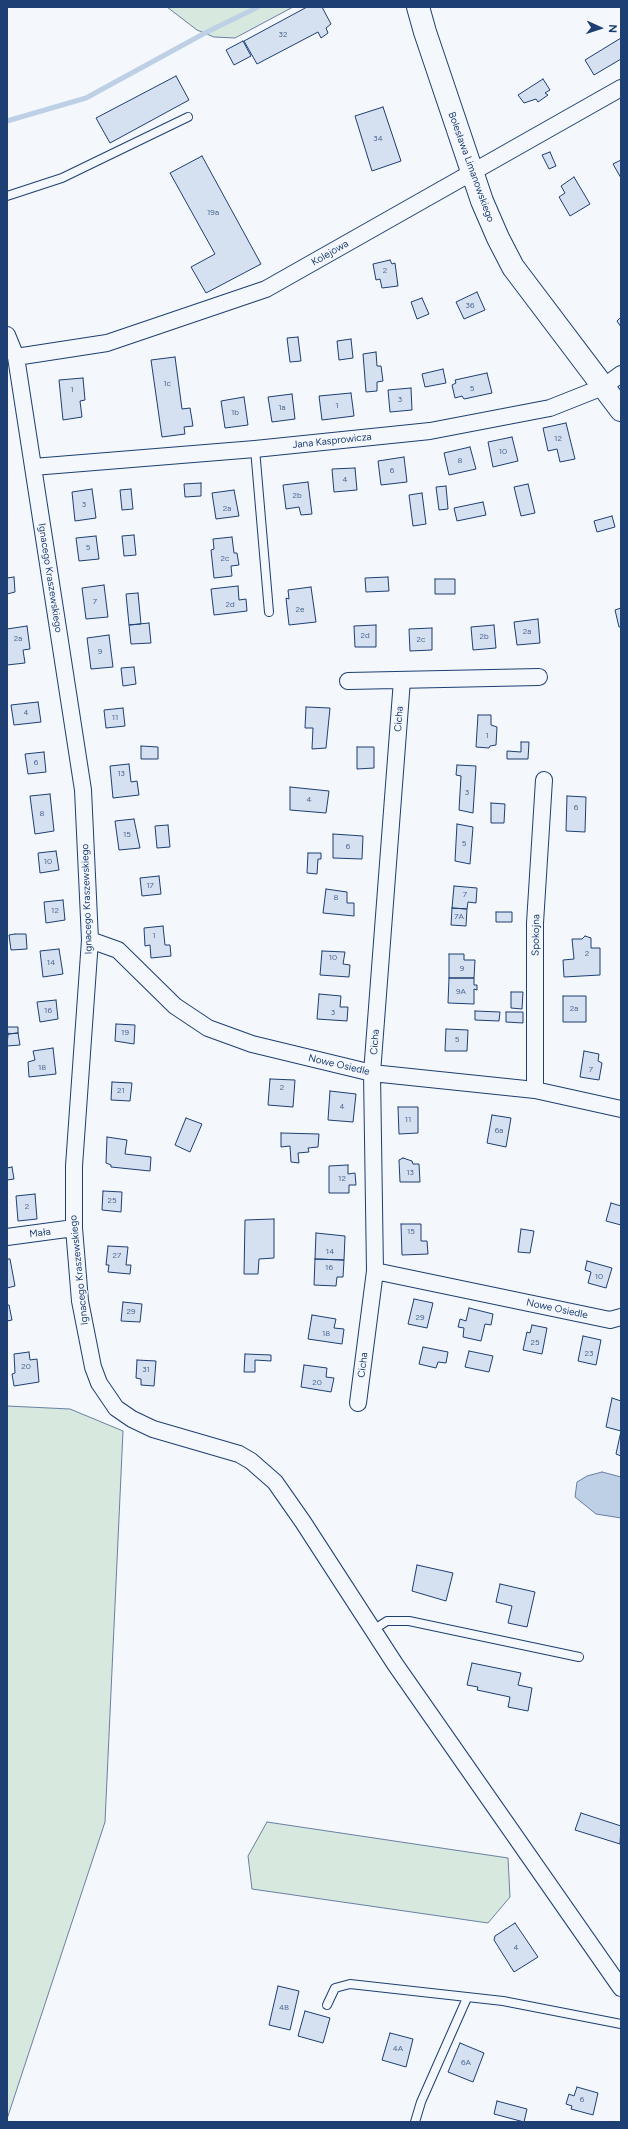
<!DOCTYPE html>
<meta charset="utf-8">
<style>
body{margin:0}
#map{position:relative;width:628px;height:2129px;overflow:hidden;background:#f4f7fb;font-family:Figtree,sans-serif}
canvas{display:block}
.frame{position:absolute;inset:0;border:8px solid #1d3f73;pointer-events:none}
.north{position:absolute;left:580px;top:8px;width:40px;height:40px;-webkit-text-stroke:3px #f4f7fb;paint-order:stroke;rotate:93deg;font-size:11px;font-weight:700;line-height:16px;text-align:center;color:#1d3f73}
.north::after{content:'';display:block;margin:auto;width:14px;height:18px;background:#1d3f73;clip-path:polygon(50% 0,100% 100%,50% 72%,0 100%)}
</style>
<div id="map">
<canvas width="628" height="2129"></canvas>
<div class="frame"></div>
<div class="north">N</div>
</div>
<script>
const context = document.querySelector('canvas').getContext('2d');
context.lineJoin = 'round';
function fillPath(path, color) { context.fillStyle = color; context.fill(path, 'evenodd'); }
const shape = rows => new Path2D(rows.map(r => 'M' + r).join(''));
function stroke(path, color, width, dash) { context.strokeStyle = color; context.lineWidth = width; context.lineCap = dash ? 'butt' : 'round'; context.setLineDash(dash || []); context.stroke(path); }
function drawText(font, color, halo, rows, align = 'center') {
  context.font = font + ' Figtree,sans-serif'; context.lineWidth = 3; context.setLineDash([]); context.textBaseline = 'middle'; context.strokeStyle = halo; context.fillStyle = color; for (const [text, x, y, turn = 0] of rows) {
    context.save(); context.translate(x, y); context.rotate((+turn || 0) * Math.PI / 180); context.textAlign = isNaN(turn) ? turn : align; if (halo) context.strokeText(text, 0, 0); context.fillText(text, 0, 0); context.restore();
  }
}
const green = shape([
 [167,7,293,7,235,38,214,37,197,30,167,7],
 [7,1406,70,1409,123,1431,105,1822,7,2119,7,1406],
 [267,1822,508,1858,510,1897,488,1923,252,1889,248,1856,267,1822]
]);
const water = shape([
 [602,1472,621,1477,621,1518,596,1514,575,1497,577,1482,587,1476,602,1472]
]);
const stream = shape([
 [7,121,86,98,205,33,258,7]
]);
const building = shape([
 [307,7,322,7,331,24,326,28,328,33,321,38,318,32,257,64,244,41,307,7],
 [621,38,621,59,594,75,585,60,621,38],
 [243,41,251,56,234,65,226,50,243,41],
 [176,76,189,100,110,143,96,118,176,76],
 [543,79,550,90,545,93,548,95,538,102,536,99,524,103,518,95,543,79],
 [383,107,401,161,372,171,355,116,383,107],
 [550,152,556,166,549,169,542,155,550,152],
 [202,156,261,264,206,293,191,267,215,254,170,173,202,156],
 [621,160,621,178,613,164,621,160],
 [574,177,590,204,570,216,559,197,565,193,561,186,574,177],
 [390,260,392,264,395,263,398,286,382,288,380,279,376,280,373,264,390,260],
 [477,292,485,310,464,319,456,302,477,292],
 [422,298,429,314,417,319,411,302,422,298],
 [621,317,621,327,617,321,621,317],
 [298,337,301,361,290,362,287,338,298,337],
 [351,339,353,358,339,360,337,341,351,339],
 [376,352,377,366,381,366,383,381,377,382,377,391,366,392,363,354,376,352],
 [175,357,182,409,190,408,193,426,184,427,185,434,162,437,151,360,175,357],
 [443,369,446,383,425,387,422,374,443,369],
 [487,373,492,393,464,399,462,396,455,398,452,385,456,383,455,380,487,373],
 [83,378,85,400,80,401,82,417,63,420,59,380,83,378],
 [411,388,412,410,390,412,388,390,411,388],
 [351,393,354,416,322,420,319,396,351,393],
 [292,394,295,419,272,422,268,397,292,394],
 [244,397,248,425,225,428,221,401,244,397],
 [566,423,575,459,560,462,557,449,548,451,543,428,566,423],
 [512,437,518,461,493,467,488,442,512,437],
 [470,447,476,469,449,475,444,453,470,447],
 [404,457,407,482,381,485,378,461,404,457],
 [355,468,357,490,334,492,332,469,355,468],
 [308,482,312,514,301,515,299,507,286,509,283,485,308,482],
 [201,483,201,496,185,497,184,484,201,483],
 [528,484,535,513,521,516,514,487,528,484],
 [446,486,448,509,439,510,436,487,446,486],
 [92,489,96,518,75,521,72,492,92,489],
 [131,489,133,509,122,510,120,490,131,489],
 [234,490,239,516,216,519,212,493,234,490],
 [422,493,426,524,413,526,409,495,422,493],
 [483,502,486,515,457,521,454,508,483,502],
 [612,516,615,527,597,532,594,521,612,516],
 [134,535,136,555,124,556,122,536,134,535],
 [96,536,99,559,79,561,76,538,96,536],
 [232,537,234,553,237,553,239,565,231,566,232,576,214,578,211,550,214,549,213,539,232,537],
 [14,577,15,592,7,594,7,578,14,577],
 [388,577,389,591,366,592,365,578,388,577],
 [435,579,455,579,455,594,435,594,435,579],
 [104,585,108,617,86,619,82,588,104,585],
 [238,586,239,600,246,599,247,611,214,615,211,589,238,586],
 [311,587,316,622,289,625,286,598,289,599,288,590,311,587],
 [138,593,141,624,129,625,126,594,138,593],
 [621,608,621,627,619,627,615,610,621,608],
 [538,619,540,643,517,645,514,622,538,619],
 [149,623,151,643,131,644,129,625,149,623],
 [376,625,376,647,355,647,354,626,376,625],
 [494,625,496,648,473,650,471,627,494,625],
 [27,626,30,649,23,650,25,663,7,665,7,629,27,626],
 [432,628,432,650,410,651,409,629,432,628],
 [109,635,113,667,91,669,87,638,109,635],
 [134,667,136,684,123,686,121,668,134,667],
 [38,702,41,722,14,725,11,705,38,702],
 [306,707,330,708,326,748,312,749,313,728,305,728,306,707],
 [123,708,125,726,106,728,104,710,123,708],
 [478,715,491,715,491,725,497,727,496,745,490,746,489,748,476,747,478,715],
 [521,742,529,742,528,759,507,759,507,751,521,752,521,742],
 [141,746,158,747,158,759,141,759,141,746],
 [357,747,374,747,374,768,357,769,357,747],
 [44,752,46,772,28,774,25,754,44,752],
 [129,764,131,782,137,781,139,795,113,798,110,766,129,764],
 [457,765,476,766,473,813,459,810,461,776,456,775,457,765],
 [290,787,329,791,326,813,290,810,290,787],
 [50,794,54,831,35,834,30,796,50,794],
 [567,796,586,797,585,832,566,831,567,796],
 [491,803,505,804,504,823,491,823,491,803],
 [134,819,140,848,119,850,115,821,134,819],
 [457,824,473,827,470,864,455,861,457,824],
 [168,825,170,847,157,848,155,826,168,825],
 [333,834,363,836,362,859,333,858,333,834],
 [56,851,59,870,40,873,38,853,56,851],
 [308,853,321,853,321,859,318,859,317,874,307,873,308,853],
 [159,876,161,894,142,896,140,878,159,876],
 [454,886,477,888,476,903,468,902,467,909,452,908,454,886],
 [326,889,347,892,347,903,354,903,354,916,323,913,326,889],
 [63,900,65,920,46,923,44,902,63,900],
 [452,908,467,909,466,926,451,925,452,908],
 [496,912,512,912,512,922,496,922,496,912],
 [163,926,165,945,170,945,171,956,151,958,150,945,145,946,144,928,163,926],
 [15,934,26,934,27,949,11,950,9,935,15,934],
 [585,936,591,938,591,948,600,948,600,975,564,977,563,960,574,959,572,939,582,939,585,936],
 [59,949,63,974,43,977,40,951,59,949],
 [322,951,345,952,343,964,350,965,349,977,320,975,322,951],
 [449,954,464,954,464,960,475,960,474,978,449,978,449,954],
 [449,978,474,978,474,985,477,985,477,990,474,989,474,1004,448,1003,449,978],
 [511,992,523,992,522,1009,511,1008,511,992],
 [319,994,341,996,340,1007,348,1007,347,1021,317,1019,319,994],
 [563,996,586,996,586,1022,563,1022,563,996],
 [56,1000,58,1019,40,1022,37,1002,56,1000],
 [475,1011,500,1012,499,1021,475,1020,475,1011],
 [506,1012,523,1012,523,1023,506,1022,506,1012],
 [116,1024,135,1025,134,1044,115,1041,116,1024],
 [7,1027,18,1027,18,1033,8,1034,7,1027],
 [446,1029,468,1030,467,1051,445,1051,446,1029],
 [18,1033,20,1045,7,1046,8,1034,18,1033],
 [53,1048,56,1074,29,1077,28,1062,35,1060,33,1051,53,1048],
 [584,1051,599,1054,598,1061,602,1063,599,1080,580,1077,584,1051],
 [270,1079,295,1080,293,1107,268,1105,270,1079],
 [112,1082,132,1083,130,1101,111,1100,112,1082],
 [330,1091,356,1094,353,1122,328,1120,330,1091],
 [398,1107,418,1107,418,1133,399,1134,398,1107],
 [492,1115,511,1118,506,1147,487,1143,492,1115],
 [186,1118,202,1124,190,1152,175,1145,186,1118],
 [281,1133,319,1134,318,1147,308,1148,309,1152,298,1153,299,1163,291,1162,290,1146,281,1147,281,1133],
 [107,1137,127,1140,125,1154,151,1157,150,1171,111,1167,111,1165,106,1163,107,1137],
 [403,1158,412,1161,413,1164,419,1164,420,1182,400,1182,399,1160,403,1158],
 [348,1165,348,1174,355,1173,356,1185,349,1185,349,1193,329,1193,329,1166,348,1165],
 [12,1167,14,1179,7,1180,7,1168,12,1167],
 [103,1191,122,1192,121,1212,102,1210,103,1191],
 [35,1194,37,1219,18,1221,16,1196,35,1194],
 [611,1203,621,1206,621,1225,606,1221,611,1203],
 [274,1219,274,1258,259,1259,258,1274,244,1274,245,1220,274,1219],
 [401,1224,421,1224,421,1241,427,1241,428,1254,402,1255,401,1224],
 [521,1229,534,1231,530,1253,518,1252,521,1229],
 [316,1233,345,1236,344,1260,315,1259,316,1233],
 [108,1246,128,1247,126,1265,131,1265,130,1274,108,1272,109,1265,106,1265,108,1246],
 [7,1259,10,1259,15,1286,7,1288,7,1294,7,1259],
 [315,1259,344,1260,343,1277,337,1277,336,1286,314,1285,315,1259],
 [587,1261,612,1268,606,1288,588,1283,591,1272,585,1270,587,1261],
 [414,1299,433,1303,427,1328,408,1324,414,1299],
 [123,1302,142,1304,140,1322,121,1321,123,1302],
 [7,1305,9,1305,12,1320,7,1321,7,1305],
 [469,1308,493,1314,491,1325,485,1324,481,1341,463,1337,464,1328,458,1327,460,1319,466,1321,469,1308],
 [312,1315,336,1319,334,1328,344,1329,342,1344,308,1339,312,1315],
 [532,1325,547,1328,542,1354,523,1350,527,1332,530,1333,532,1325],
 [583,1336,601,1340,596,1365,578,1361,583,1336],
 [423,1347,448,1352,446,1363,438,1362,436,1368,419,1364,423,1347],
 [469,1351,493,1356,489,1372,465,1367,469,1351],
 [29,1352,30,1360,37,1359,39,1382,14,1386,12,1374,15,1373,14,1354,29,1352],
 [245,1354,271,1355,271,1361,255,1360,255,1372,244,1372,245,1354],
 [137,1360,156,1361,154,1386,141,1385,141,1379,136,1378,137,1360],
 [304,1365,327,1368,326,1377,334,1378,331,1392,301,1387,304,1365],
 [612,1398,621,1401,621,1431,606,1427,612,1398],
 [621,1431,621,1456,616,1454,621,1431],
 [417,1565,453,1573,446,1601,412,1591,417,1565],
 [500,1584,535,1592,527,1627,508,1623,512,1606,496,1602,500,1584],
 [472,1663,521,1673,518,1685,532,1688,528,1711,508,1707,510,1697,477,1690,478,1687,467,1685,472,1663],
 [581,1813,621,1826,620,1844,575,1830,581,1813],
 [515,1923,538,1957,514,1972,494,1940,495,1936,515,1923],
 [278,1986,299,1991,290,2030,269,2025,278,1986],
 [305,2011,330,2018,323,2043,298,2036,305,2011],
 [390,2033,413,2039,406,2067,382,2060,390,2033],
 [460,2043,484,2053,473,2082,448,2072,460,2043],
 [577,2087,598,2093,593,2115,571,2109,572,2106,566,2104,569,2094,574,2096,577,2087],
 [497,2101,527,2109,524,2122,494,2114,497,2101]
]);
const lane = shape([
 [7,196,62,178,188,117],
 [255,449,269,612],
 [373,1630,387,1621,409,1621,579,1657],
 [327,2005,335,1988,350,1984,503,2001,621,2024],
 [415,2122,421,2102,467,1998]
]);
const street = shape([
 [7,335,16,357,83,790,90,940,74,1166,74,1228,80,1301,93,1367,99,1383,116,1408,132,1419,153,1429,239,1454,251,1461,275,1482,303,1522,395,1664,621,1988],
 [16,357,107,343,266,289,621,88],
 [33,467,255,449,430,431,550,408,603,387,621,374],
 [348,681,539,677],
 [90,940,118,950,175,1006,208,1028,252,1044,372,1073,535,1090,621,1109],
 [535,1090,535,923,544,780],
 [7,1237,74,1228],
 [375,1271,610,1320,621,1317],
 [358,1403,375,1271,372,1073,402,680]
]);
const secondary = shape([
 [418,7,425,32,482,201,498,238,513,267,621,410]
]);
const numberNames = [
 ["32",283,35],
 ["34",378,139],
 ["19a",213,213],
 ["2",385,271],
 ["36",470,306],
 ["1c",167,384],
 ["5",472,389],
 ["1",72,390],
 ["3",400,400],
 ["1",337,406],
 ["1a",282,408],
 ["1b",235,413],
 ["12",558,439],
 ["10",503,452],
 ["8",460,461],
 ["6",392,471],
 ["4",345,480],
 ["2b",297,496],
 ["3",84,505],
 ["2a",227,509],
 ["5",88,548],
 ["2c",225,559],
 ["7",95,602],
 ["2d",230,605],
 ["2e",300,610],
 ["2a",527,632],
 ["2d",365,636],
 ["2b",484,637],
 ["2a",18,639],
 ["2c",421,640],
 ["9",100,652],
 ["4",26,713],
 ["11",115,718],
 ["1",487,736],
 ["6",36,763],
 ["13",121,774],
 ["3",467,793],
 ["4",309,800],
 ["6",576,808],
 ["8",42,814],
 ["15",127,835],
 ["5",464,844],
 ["6",348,847],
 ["10",48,862],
 ["17",150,886],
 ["7",465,895],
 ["8",336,898],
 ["12",55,911],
 ["7A",459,917],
 ["1",154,936],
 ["2",587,954],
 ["10",333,958],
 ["14",51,963],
 ["9",462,969],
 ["9A",461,992],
 ["2a",574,1009],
 ["16",48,1011],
 ["3",333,1013],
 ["19",125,1033],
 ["5",457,1040],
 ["18",42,1068],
 ["7",591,1070],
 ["2",282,1088],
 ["21",121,1091],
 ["4",342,1107],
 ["11",408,1120],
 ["6a",499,1131],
 ["13",410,1173],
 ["12",342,1179],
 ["25",112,1201],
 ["2",27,1207],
 ["15",411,1232],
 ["14",330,1252],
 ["27",117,1256],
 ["16",329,1268],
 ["10",599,1277],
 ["29",131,1312],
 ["29",420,1318],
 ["18",326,1334],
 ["25",535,1343],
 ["23",589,1354],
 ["20",26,1367],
 ["31",146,1370],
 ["20",317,1383],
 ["4",516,1948],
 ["4B",284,2008],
 ["4A",398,2049],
 ["6A",466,2063],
 ["6",582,2100]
];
const streetNames = [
 ["Bolesława Limanowskiego",471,167,70],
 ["Kolejowa",330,253,-30],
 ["Jana Kasprowicza",332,441,-6],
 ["Ignacego Kraszewskiego",50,578,81],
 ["Cicha",399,719,-86],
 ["Ignacego Kraszewskiego",87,899,-92],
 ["Spokojna",536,935,-89],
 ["Cicha",375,1042,-86],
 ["Nowe Osiedle",339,1065,13],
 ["Mała",40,1233,-7],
 ["Ignacego Kraszewskiego",79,1270,-96],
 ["Nowe Osiedle",557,1309,12],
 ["Cicha",363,1365,-83]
];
fillPath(green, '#d7e8df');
stroke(green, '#687fa3', 1);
fillPath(water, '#bed0e5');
stroke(water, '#687fa3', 1);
stroke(stream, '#bed0e5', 5);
fillPath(building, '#d5e0f0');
stroke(building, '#1d3f73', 1);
stroke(lane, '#1d3f73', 10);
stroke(street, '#1d3f73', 18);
stroke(secondary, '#1d3f73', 24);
stroke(lane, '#f4f7fb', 8);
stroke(street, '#f4f7fb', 16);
stroke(secondary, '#f4f7fb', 22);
drawText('8px', '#4b6792', null, numberNames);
drawText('10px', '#1d3f73', '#f4f7fb', streetNames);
</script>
